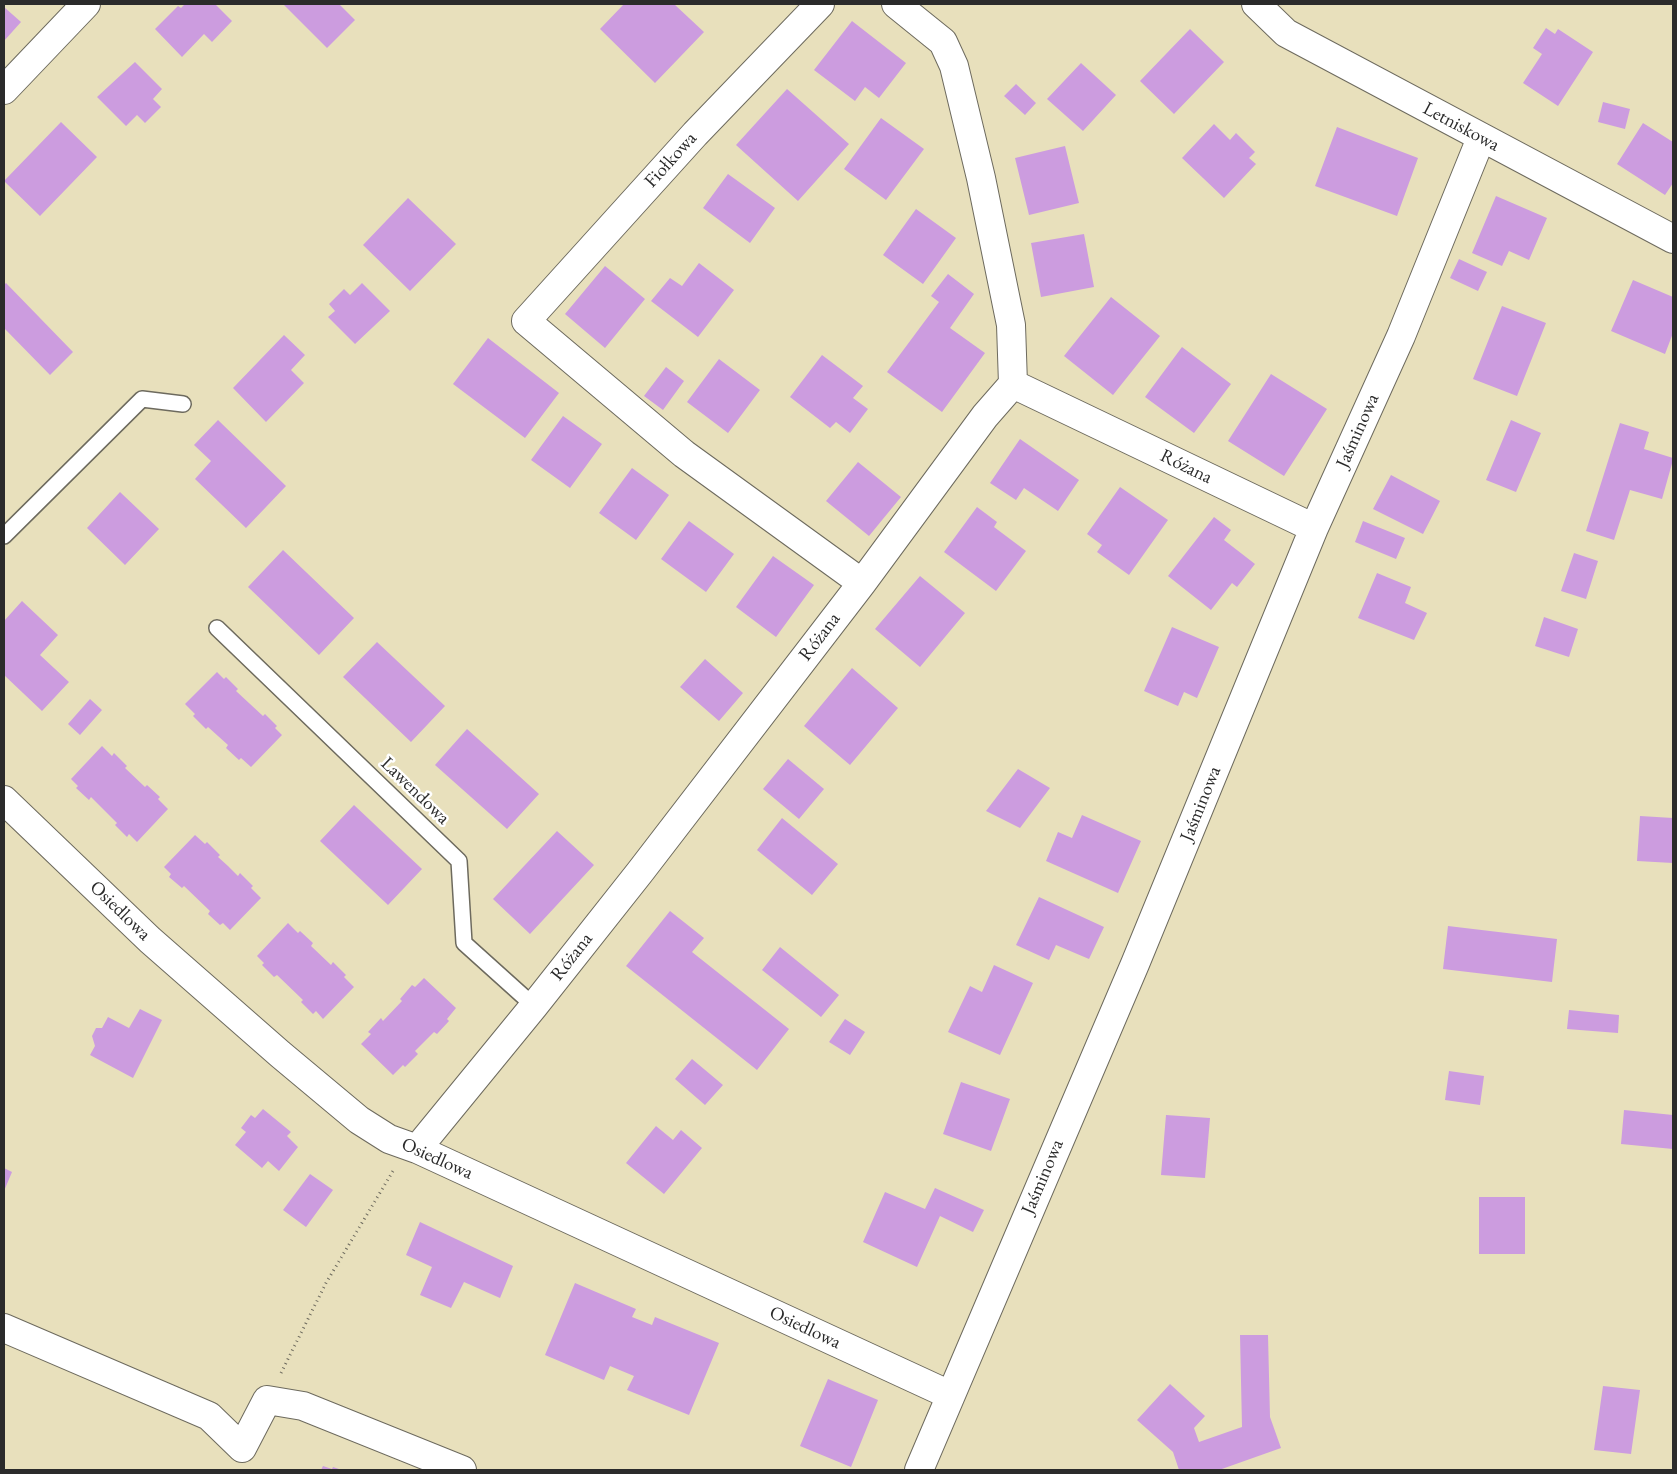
<!DOCTYPE html>
<meta charset="utf-8">
<style>
body{margin:0}
#map{position:relative;width:1677px;height:1474px;overflow:hidden;background:#e8e0bc;font-family:"EB Garamond",serif}
canvas{display:block}
.frame{position:absolute;inset:0;border:5px solid #2b2b2b;pointer-events:none}
</style>
<div id="map">
<canvas width="1677" height="1474"></canvas>
<div class="frame"></div>
</div>
<script>
const context = document.querySelector('canvas').getContext('2d');
context.lineJoin = 'round';
function fillPath(path, color) { context.fillStyle = color; context.fill(path, 'evenodd'); }
const shape = rows => new Path2D(rows.map(r => 'M' + r).join(''));
function stroke(path, color, width, dash) { context.strokeStyle = color; context.lineWidth = width; context.lineCap = dash ? 'butt' : 'round'; context.setLineDash(dash || []); context.stroke(path); }
function drawText(font, color, halo, rows, align = 'center') {
  context.font = font + ' "EB Garamond",serif'; context.lineWidth = 5; context.setLineDash([]); context.textBaseline = 'middle'; context.strokeStyle = halo; context.fillStyle = color; for (const [text, x, y, turn = 0] of rows) {
    context.save(); context.translate(x, y); context.rotate((+turn || 0) * Math.PI / 180); context.textAlign = isNaN(turn) ? turn : align; if (halo) context.strokeText(text, 0, 0); context.fillText(text, 0, 0); context.restore();
  }
}
const building = shape([
 [185,4,215,4,232,21,212,42,204,34,182,57,155,29,178,6,181,8],
 [283,4,339,4,355,20,327,48],
 [624,4,674,4,704,32,655,83,600,29],
 [4,7,21,22,4,41],
 [852,21,906,63,879,98,865,87,855,101,814,70],
 [1546,28,1555,34,1558,29,1593,52,1558,106,1523,83,1542,54,1533,48],
 [1190,29,1224,62,1174,114,1140,81],
 [135,62,162,89,153,99,161,107,145,123,137,115,126,126,97,97],
 [1081,63,1116,95,1083,131,1047,99],
 [1016,84,1036,103,1025,115,1004,96],
 [787,89,849,144,798,201,736,145],
 [1603,102,1630,109,1625,129,1598,122],
 [881,118,924,149,886,200,844,169],
 [61,122,97,157,40,216,4,181],
 [1643,123,1673,142,1673,183,1665,195,1617,164],
 [1214,124,1230,140,1236,133,1255,152,1249,158,1256,164,1224,198,1182,158],
 [1337,127,1418,158,1397,216,1315,186],
 [1065,146,1079,203,1029,215,1015,158],
 [728,174,775,208,750,243,703,208],
 [1496,196,1547,218,1529,260,1509,251,1502,266,1472,253],
 [408,198,456,244,410,291,363,245],
 [916,209,956,238,923,284,883,255],
 [1084,234,1094,287,1041,297,1031,243],
 [1459,259,1487,272,1478,291,1450,278],
 [699,263,734,290,698,337,651,301,670,278,682,286],
 [605,266,645,299,605,348,565,314],
 [948,274,974,294,950,328,985,353,942,412,887,372,939,302,931,296],
 [1633,280,1673,297,1673,333,1665,354,1611,331],
 [6,283,73,352,50,375,4,328,4,285],
 [362,283,390,311,355,344,328,317,335,311,329,304,344,289,350,295],
 [1111,297,1160,336,1113,395,1064,356],
 [1502,306,1546,323,1517,396,1473,379],
 [284,335,305,355,291,370,304,383,266,422,233,388],
 [488,338,559,393,525,438,453,384],
 [1182,347,1231,384,1194,433,1145,397],
 [822,355,863,386,853,398,868,409,850,433,836,422,830,428,790,397],
 [719,359,760,390,728,433,687,402],
 [666,367,684,381,663,410,644,396],
 [1271,374,1327,409,1284,476,1228,441],
 [563,416,602,444,570,488,531,460],
 [218,420,286,486,246,528,195,479,211,461,194,445],
 [1511,420,1541,433,1516,492,1486,480],
 [1620,423,1649,432,1644,449,1673,458,1673,460,1662,499,1630,490,1614,540,1586,531],
 [1020,439,1079,480,1058,511,1024,488,1016,500,990,483],
 [858,462,901,497,869,536,826,501],
 [632,468,669,495,636,540,599,513],
 [1391,475,1440,501,1423,534,1373,509],
 [1120,487,1168,520,1129,575,1097,552,1102,545,1087,534],
 [120,492,159,529,125,565,87,528],
 [977,507,997,522,994,527,1026,551,996,591,944,552],
 [1214,517,1231,530,1224,540,1255,564,1237,587,1232,583,1211,610,1168,576],
 [689,521,734,554,706,592,661,559],
 [1363,521,1405,538,1396,559,1355,542],
 [283,550,354,618,319,655,248,587],
 [1574,553,1598,561,1586,599,1561,591],
 [773,556,814,585,776,637,736,607],
 [1377,573,1411,587,1405,603,1427,613,1414,640,1358,618],
 [920,576,965,613,920,667,875,629],
 [22,601,58,635,40,655,69,682,42,711,4,675,4,621],
 [1544,617,1578,629,1569,657,1535,646],
 [1172,627,1219,647,1197,698,1184,692,1178,706,1144,691],
 [377,642,445,706,411,742,343,677],
 [705,659,743,693,719,721,680,687],
 [852,668,898,708,850,765,804,726],
 [217,672,224,679,226,677,238,689,236,691,263,716,265,714,277,726,275,728,282,735,251,767,241,758,239,760,226,748,228,745,208,727,206,729,193,716,195,714,185,704],
 [90,699,102,710,80,735,68,724],
 [467,729,539,794,507,829,435,765],
 [102,746,112,756,114,753,127,766,125,768,145,787,147,785,160,797,158,799,168,809,137,842,129,834,127,837,115,825,117,823,91,797,89,800,76,788,78,786,71,779],
 [788,759,824,789,799,819,763,789],
 [1018,769,1050,788,1020,828,986,811],
 [354,805,422,869,388,905,320,841],
 [1082,815,1141,841,1118,893,1046,861,1058,832,1072,838],
 [1640,816,1673,818,1673,863,1637,861],
 [782,818,838,864,812,895,757,850],
 [557,831,594,865,530,934,493,899],
 [195,835,205,844,207,842,220,855,218,857,228,866,238,876,240,873,253,886,251,888,261,898,230,930,223,923,220,925,208,914,210,911,184,886,182,888,169,877,171,874,164,867],
 [1039,897,1104,927,1089,959,1056,945,1049,960,1016,945],
 [670,911,704,938,692,952,789,1029,757,1070,626,966],
 [288,923,298,933,300,931,313,943,311,946,331,965,333,962,346,975,344,977,354,987,323,1019,316,1011,313,1014,301,1002,303,1000,277,975,274,977,262,965,264,963,257,956],
 [1448,926,1557,939,1552,982,1443,969],
 [780,947,839,995,821,1017,762,970],
 [994,965,1033,983,1000,1055,948,1032,970,986,982,992],
 [424,978,456,1008,447,1019,449,1021,437,1034,434,1032,415,1051,418,1054,405,1067,403,1065,393,1075,361,1044,371,1034,368,1032,381,1018,383,1021,402,1001,400,999,412,985,415,987],
 [140,1009,162,1020,133,1078,90,1055,95,1046,92,1036,96,1028,102,1028,108,1017,129,1028],
 [1569,1010,1619,1015,1618,1033,1567,1029],
 [845,1019,865,1032,850,1055,829,1042],
 [692,1059,723,1085,705,1105,675,1079],
 [1449,1071,1484,1076,1480,1105,1445,1100],
 [961,1082,1010,1099,991,1151,943,1134],
 [263,1109,291,1132,287,1136,298,1147,279,1171,268,1161,262,1168,235,1145,246,1132,241,1128,251,1115,255,1118],
 [1624,1110,1673,1115,1673,1149,1621,1144],
 [1166,1115,1210,1118,1205,1178,1161,1175],
 [656,1126,673,1140,681,1130,702,1148,664,1194,626,1163],
 [4,1168,12,1172,4,1191],
 [310,1174,333,1190,306,1227,283,1210],
 [935,1188,984,1210,973,1232,940,1216,917,1267,863,1242,885,1192,925,1209],
 [1479,1197,1525,1197,1525,1254,1479,1254],
 [420,1222,513,1266,500,1298,464,1282,451,1308,420,1295,432,1267,406,1255],
 [575,1283,636,1309,632,1317,652,1325,655,1317,719,1343,689,1415,627,1390,634,1376,610,1366,604,1380,545,1355],
 [1240,1335,1268,1335,1270,1417,1281,1448,1219,1470,1179,1470,1173,1452,1137,1420,1170,1384,1205,1416,1194,1428,1199,1442,1242,1427],
 [828,1379,878,1400,851,1467,800,1446],
 [1603,1386,1640,1390,1631,1454,1594,1450],
 [323,1466,332,1469,333,1467,342,1470,321,1470]
]);
const path = shape([
 [281,1373,326,1283,393,1171]
]);
const service = shape([
 [4,536,142,399,183,404],
 [217,628,459,861,464,943,534,1006]
]);
const minor = shape([
 [820,4,695,134,526,321,684,454,862,583],
 [896,4,943,42,954,66,981,178,1011,325,1013,384],
 [1256,4,1286,33,1673,239],
 [4,90,86,4],
 [4,800,150,940,280,1054,359,1120,389,1139,417,1149,950,1395],
 [417,1149,534,1006,640,872,862,583,985,416,1013,384,1314,528],
 [4,1328,209,1416,242,1448,267,1400,303,1406,462,1470],
 [919,1470,1135,964,1314,528,1401,336,1481,138]
]);
const streetNames = [
 ["Letniskowa",1461,127,28],
 ["Fiołkowa",671,160,-48],
 ["Jaśminowa",1358,431,-66],
 ["Różana",1186,467,26],
 ["Różana",820,637,-53],
 ["Lawendowa",415,791,44],
 ["Jaśminowa",1201,804,-68],
 ["Osiedlowa",120,911,44],
 ["Różana",572,957,-52],
 ["Osiedlowa",437,1159,24],
 ["Jaśminowa",1043,1177,-67],
 ["Osiedlowa",805,1328,25]
];
fillPath(building, '#cc9cdf');
stroke(service, '#6d6a5e', 18);
stroke(minor, '#6d6a5e', 30);
stroke(path, '#6d6a5e', 3, [1, 4]);
stroke(service, '#fff', 15);
stroke(minor, '#fff', 28);
drawText('19px', '#2b2b2b', '#fff', streetNames);
</script>
